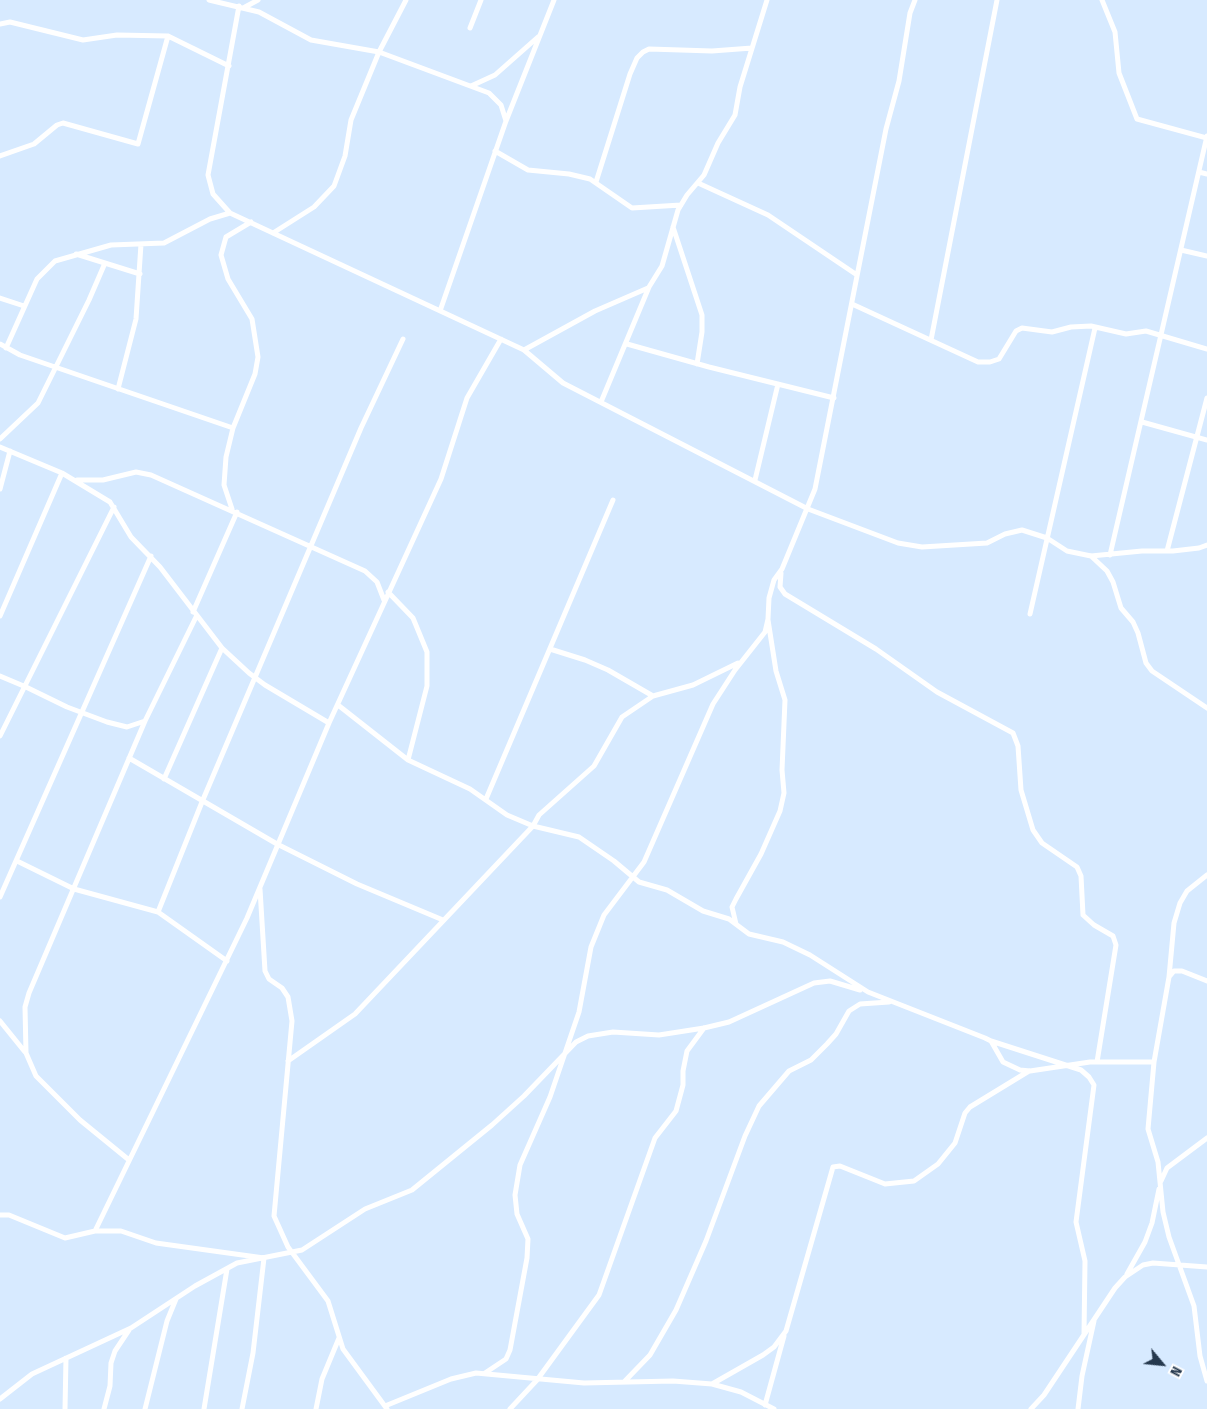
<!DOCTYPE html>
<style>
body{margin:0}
#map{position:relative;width:1207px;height:1409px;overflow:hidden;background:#d7eaff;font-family:"Fira Sans Condensed",sans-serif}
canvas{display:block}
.north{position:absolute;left:1137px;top:1339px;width:50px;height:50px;-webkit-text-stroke:4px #fff;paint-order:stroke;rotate:118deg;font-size:14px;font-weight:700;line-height:20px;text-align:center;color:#26394e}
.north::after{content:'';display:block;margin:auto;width:18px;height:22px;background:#26394e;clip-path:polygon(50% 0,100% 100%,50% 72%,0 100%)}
</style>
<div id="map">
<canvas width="1207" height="1409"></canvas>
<div class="north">N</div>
</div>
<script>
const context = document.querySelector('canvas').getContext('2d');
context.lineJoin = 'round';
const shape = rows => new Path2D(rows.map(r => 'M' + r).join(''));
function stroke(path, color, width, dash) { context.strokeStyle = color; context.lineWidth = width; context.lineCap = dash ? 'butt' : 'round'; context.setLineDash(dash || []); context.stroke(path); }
const street = shape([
 [209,0,259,12,311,40,379,52,489,93,501,105,506,121],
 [1102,0,1115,32,1119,73,1137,119,1207,138],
 [239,6,208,175,213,194,230,213,524,350,563,383,808,509,898,543,922,547,987,543,1005,534,1022,530,1047,538,1067,551,1091,556,1142,551,1173,551,1199,548,1207,545],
 [245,7,258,0],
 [0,24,10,22,83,40,117,35,168,36,229,66],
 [470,28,481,0],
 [471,86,495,75,538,37],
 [495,151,528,170,569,174,590,179,632,208,681,205],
 [0,156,34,144,57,125,63,123,138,144,168,36],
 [1199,172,1207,174],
 [596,182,630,74,637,58,643,52,649,49,712,51,752,48],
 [698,183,768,215,857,275],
 [673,227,702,315,702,332,697,364],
 [273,233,314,207,334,186,345,156,351,120,379,52,406,0],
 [1181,250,1207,256],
 [76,254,140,274],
 [0,298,24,306],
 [852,304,978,362,990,362,999,359,1016,331,1022,328,1052,332,1071,327,1091,326,1126,334,1146,331,1207,349],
 [440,311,506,121,554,0],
 [931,340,997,0],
 [0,344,20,355,233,428],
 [627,344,709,367,834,398],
 [6,348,37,279,55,261,111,245,164,243,210,219,230,213],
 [524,350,595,311,648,288],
 [118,389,136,319,141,244],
 [601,402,649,287,662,266,678,210,687,195,704,175,718,143,735,115,740,87,767,0],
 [1142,422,1207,440],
 [0,439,38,403,89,300,105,263],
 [0,447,62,473,110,502,131,537,160,567,222,648,249,673,265,685,329,723],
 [77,480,103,480,136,472,151,475,365,571,377,582,384,600],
 [755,480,778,384],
 [0,489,10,451],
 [232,509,224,485,226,457,233,428,255,374,258,357,252,319,228,279,221,255,226,237,251,222],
 [1167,551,1207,398],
 [1110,555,1207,136],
 [1091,556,1107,571,1113,582,1121,608,1133,622,1138,633,1146,663,1152,671,1207,708],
 [781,573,780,587,785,594,876,649,937,692,1013,733,1018,746,1021,790,1033,830,1042,843,1077,867,1081,876,1083,915,1094,925,1113,936,1116,945,1097,1062],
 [388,592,413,618,427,652,427,686,408,760],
 [193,612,237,512],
 [1030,614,1095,328],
 [0,616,62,473],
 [550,649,585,660,608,670,653,696],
 [0,676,26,687,67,707,107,722,127,727,145,721],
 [338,705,408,760,470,789,507,815,533,826,579,837,614,861,639,882,667,890,703,911,729,919,749,934,783,942,810,955,868,992,985,1038,991,1041,1003,1062,1020,1070,1030,1071,1090,1062,1154,1062,1169,977,1174,971,1182,971,1207,981],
 [0,736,114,507],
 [129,758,277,844,357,884,443,920],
 [164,779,222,648],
 [486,799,613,500],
 [17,861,74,889,158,912,227,961],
 [260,889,265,971,269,979,282,988,288,997,292,1021,274,1216,288,1247,328,1301,343,1349,387,1409],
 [0,897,151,556],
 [158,912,202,802,361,428,403,339],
 [736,924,732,907,736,899,761,854,780,811,784,793,782,770,785,700,776,671,768,620],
 [1169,977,1174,923,1180,903,1187,891,1207,875],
 [0,1021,25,1052],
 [991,1041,1081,1070,1089,1077,1094,1085,1076,1222,1085,1261,1084,1334],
 [288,1061,355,1014,533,826,539,815,594,766,622,717,653,696,693,685,738,663],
 [1154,1062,1148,1129,1158,1162,1163,1212,1169,1237,1194,1306,1200,1356,1207,1381],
 [129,1160,80,1120,36,1076,26,1053,25,1007,29,993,145,721,196,617],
 [1161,1181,1167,1168,1207,1138],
 [0,1215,9,1215,65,1238,95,1231,121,1231,156,1243,264,1258,253,1353,242,1409],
 [95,1231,247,918,329,723,441,479,467,398,501,339],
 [1127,1274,1145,1242,1152,1223,1159,1189],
 [485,1373,506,1359,510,1350,527,1258,528,1239,517,1214,515,1195,520,1165,550,1097,579,1012,591,947,604,915,644,862,713,704,735,670,765,632,768,619,769,598,774,580,782,569,815,489,886,129,899,81,910,13,915,0],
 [624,1382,650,1355,676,1310,706,1241,745,1136,759,1106,789,1071,811,1060,827,1044,836,1034,849,1011,860,1004,889,1002],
 [712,1384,763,1355,774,1347,786,1331,833,1167,840,1166,885,1184,914,1181,938,1164,955,1143,965,1113,970,1107,1029,1071],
 [0,1399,32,1374,131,1328,195,1286,237,1263,302,1250,365,1209,412,1190,492,1125,524,1096,576,1042,588,1036,613,1032,659,1035,704,1028,729,1022,814,983,830,981,860,990],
 [765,1405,784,1336],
 [385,1406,451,1379,476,1373,584,1383,673,1381,712,1384,741,1392,774,1409],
 [65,1409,66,1358],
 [104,1409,110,1386,111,1363,115,1351,129,1330],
 [145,1409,167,1321,176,1299],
 [204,1409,227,1269],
 [316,1409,322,1379,339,1338],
 [510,1409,537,1380,599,1295,655,1138,676,1111,683,1085,683,1071,687,1051,704,1028],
 [1031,1409,1044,1395,1115,1288,1125,1277,1143,1265,1153,1263,1207,1267],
 [1078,1409,1082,1376,1094,1321]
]);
stroke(street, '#fff', 5);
</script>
